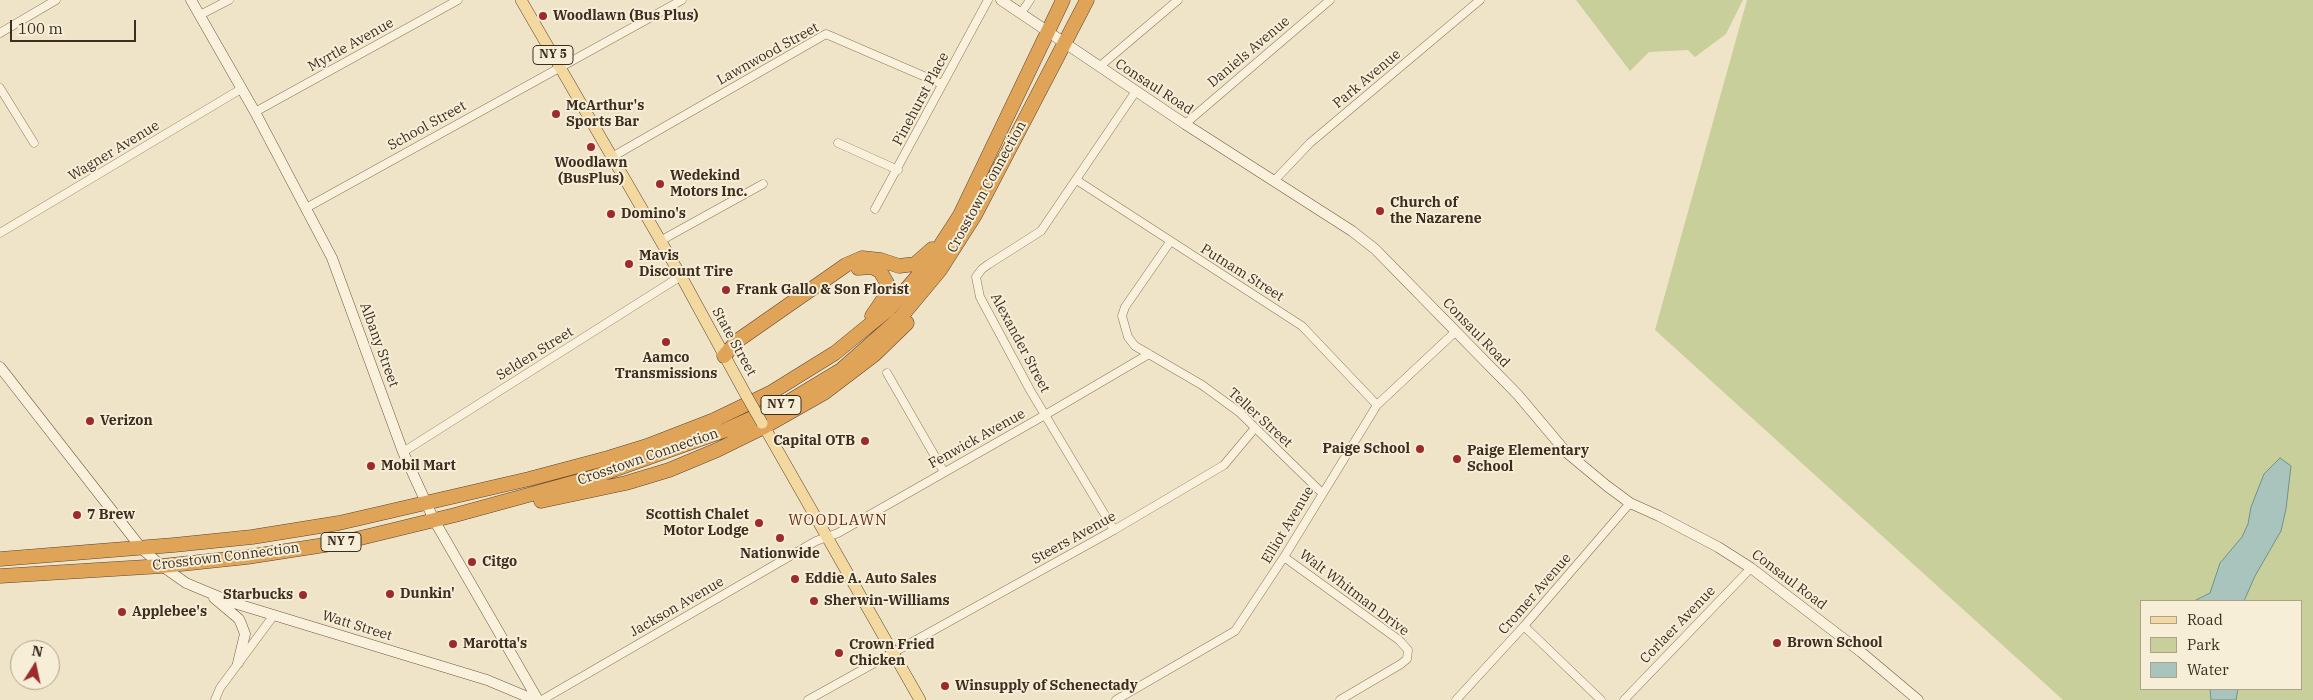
<!DOCTYPE html>
<style>
body{margin:0}
#map{position:relative;width:2313px;height:700px;overflow:hidden;background:#f0e4c8;font-family:"IBM Plex Serif",serif}
canvas{display:block}
.legend{position:absolute;left:2140px;top:600px;width:162px;height:90px;box-sizing:border-box;background:#f7eed8;border:1px solid #ada18e;margin:0;padding:6px 9px;list-style:none;font-size:15px;color:#3d2e20}
.legend li{display:flex;align-items:center;gap:10px;height:25px}
.legend b{width:25px;border:1px solid #ada18e}
.north{position:absolute;left:10px;top:640px;width:50px;height:50px;box-sizing:border-box;background:#f7eed8;border:1px solid #ada18e;border-radius:50%;rotate:10deg;font-size:14px;font-weight:700;line-height:20px;text-align:center;color:#3d2e20}
.north::after{content:'';display:block;margin:auto;width:18px;height:22px;background:#9e2a2b;clip-path:polygon(50% 0,100% 100%,50% 72%,0 100%)}
.scale{position:absolute;left:10px;top:20px;width:126px;height:22px;box-sizing:border-box;border:2px solid #3d2e20;border-top:0;padding-left:6px;font-size:15px;line-height:18px;white-space:nowrap;color:#3d2e20;-webkit-text-stroke:4px #f7eed8;paint-order:stroke}
</style>
<div id="map">
<canvas width="2313" height="700"></canvas>
<ul class="legend">
<li><b style="height:6px;background:#f3d9a0"></b>Road</li>
<li><b style="height:14px;background:#c9cf9b"></b>Park</li>
<li><b style="height:14px;background:#a9c4bc"></b>Water</li>
</ul>
<div class="north">N</div>
<div class="scale">100 m</div>
</div>
<script>
const context = document.querySelector('canvas').getContext('2d');
context.lineJoin = 'round';
function fillPath(path, color) { context.fillStyle = color; context.fill(path, 'evenodd'); }
const shape = rows => new Path2D(rows.map(r => 'M' + r).join(''));
function stroke(path, color, width, dash) { context.strokeStyle = color; context.lineWidth = width; context.lineCap = dash ? 'butt' : 'round'; context.setLineDash(dash || []); context.stroke(path); }
function drawText(font, color, halo, rows, align = 'center') {
  context.font = font + ' "IBM Plex Serif",serif'; context.lineWidth = 4; context.setLineDash([]); context.textBaseline = 'middle'; context.strokeStyle = halo; context.fillStyle = color; for (const [text, x, y, turn = 0] of rows) {
    context.save(); context.translate(x, y); context.rotate((+turn || 0) * Math.PI / 180); context.textAlign = isNaN(turn) ? turn : align; if (halo) context.strokeText(text, 0, 0); context.fillText(text, 0, 0); context.restore();
  }
}
const green = shape([
 [1576,0,1743,0,1726,34,1695,57,1688,50,1649,52,1630,71],
 [1747,0,2313,0,2313,700,2063,700,1655,330],
 [2142,601,2302,601,2302,689,2142,689]
]);
const water = shape([
 [2280,458,2291,466,2286,509,2281,531,2255,576,2244,601,2194,601,2210,593,2220,563,2242,537,2248,524,2251,507,2264,474,2280,458],
 [2210,689,2238,689,2236,700,2211,700,2210,689]
]);
const street = shape([
 [1021,13,1030,0],
 [200,15,229,0],
 [0,33,56,0],
 [1099,67,1178,0],
 [0,88,34,143],
 [255,112,458,0],
 [1185,124,1330,0],
 [838,143,898,170],
 [612,157,826,34,942,84],
 [1078,181,1302,326,1377,405],
 [1274,181,1310,143,1480,0],
 [306,208,682,0],
 [875,209,988,0],
 [0,233,241,89],
 [660,241,763,184],
 [1170,242,1125,307,1122,316,1128,337,1135,346,1202,385,1239,412,1322,493],
 [887,373,944,472],
 [403,452,681,276],
 [1114,530,1030,390,980,297,976,277,982,269,989,264,1041,231,1136,91],
 [1284,557,1399,640,1408,650,1407,659,1401,664,1340,700],
 [1524,626,1601,700],
 [215,700,220,688,274,615],
 [542,700,816,541,838,533,1045,415,1149,354],
 [808,700,1114,530,1224,465,1255,428],
 [1116,700,1235,631,1284,557,1377,405,1455,332],
 [1456,700,1524,626,1630,503],
 [1624,700,1751,568]
]);
const secondary = shape([
 [191,0,255,112,332,258,403,452,434,520,538,700],
 [1001,0,1185,124,1352,231,1375,249,1518,395,1566,452,1607,486,1630,503,1659,516,1718,547,1751,568,1861,652,1918,700],
 [0,367,142,549,162,566,186,583,234,603,487,680,535,700],
 [214,598,239,619,242,626,245,634,238,663]
]);
const primary = shape([
 [521,0,681,276,746,395],
 [762,423,920,700]
]);
const highway = shape([
 [858,268,872,267,880,271,887,283,887,294,872,316],
 [724,356,737,341,846,265,862,258,881,260,899,266,915,264,932,249],
 [541,501,626,483,669,470,717,450,764,427,824,393,874,355,907,323],
 [0,559,174,545,252,537,339,523,529,479,608,458,647,446,714,420,772,392,835,353,857,335,889,309,929,263,960,215,1063,0],
 [0,576,162,566,247,557,344,542,455,515,594,477,726,430,788,402,841,370,900,318,940,270,975,215,1087,0]
]);
const primaryBridge = shape([
 [746,395,762,423]
]);
const markers = [
 [543,16,5,"#9e2a2b"],
 [556,114,5,"#9e2a2b"],
 [591,147,5,"#9e2a2b"],
 [660,184,5,"#9e2a2b"],
 [1380,211,5,"#9e2a2b"],
 [611,214,5,"#9e2a2b"],
 [629,264,5,"#9e2a2b"],
 [726,290,5,"#9e2a2b"],
 [666,342,5,"#9e2a2b"],
 [90,421,5,"#9e2a2b"],
 [865,441,5,"#9e2a2b"],
 [1420,449,5,"#9e2a2b"],
 [1457,459,5,"#9e2a2b"],
 [371,466,5,"#9e2a2b"],
 [77,515,5,"#9e2a2b"],
 [759,523,5,"#9e2a2b"],
 [780,538,5,"#9e2a2b"],
 [472,562,5,"#9e2a2b"],
 [795,579,5,"#9e2a2b"],
 [390,594,5,"#9e2a2b"],
 [303,595,5,"#9e2a2b"],
 [814,601,5,"#9e2a2b"],
 [122,612,5,"#9e2a2b"],
 [1777,643,5,"#9e2a2b"],
 [453,644,5,"#9e2a2b"],
 [839,653,5,"#9e2a2b"],
 [945,686,5,"#9e2a2b"]
];
const shields = [
 [553,55,40],
 [781,405,40],
 [341,542,40]
];
const shieldNames = [
 ["NY 5",553,55],
 ["NY 7",781,405],
 ["NY 7",341,542]
];
const poiNames = [
 ["Woodlawn (Bus Plus)",553,16],
 ["McArthur's",566,106],
 ["Sports Bar",566,122],
 ["Woodlawn",591,163,"center"],
 ["(BusPlus)",591,179,"center"],
 ["Wedekind",670,176],
 ["Motors Inc.",670,192],
 ["Church of",1390,203],
 ["the Nazarene",1390,219],
 ["Domino's",621,214],
 ["Mavis",639,256],
 ["Discount Tire",639,272],
 ["Frank Gallo & Son Florist",736,290],
 ["Aamco",666,358,"center"],
 ["Transmissions",666,374,"center"],
 ["Verizon",100,421],
 ["Capital OTB",855,441,"right"],
 ["Paige School",1410,449,"right"],
 ["Paige Elementary",1467,451],
 ["School",1467,467],
 ["Mobil Mart",381,466],
 ["7 Brew",87,515],
 ["Scottish Chalet",749,515,"right"],
 ["Motor Lodge",749,531,"right"],
 ["Nationwide",780,554,"center"],
 ["Citgo",482,562],
 ["Eddie A. Auto Sales",805,579],
 ["Dunkin'",400,594],
 ["Starbucks",293,595,"right"],
 ["Sherwin-Williams",824,601],
 ["Applebee's",132,612],
 ["Brown School",1787,643],
 ["Marotta's",463,644],
 ["Crown Fried",849,645],
 ["Chicken",849,661],
 ["Winsupply of Schenectady",955,686]
];
const streetNames = [
 ["Myrtle Avenue",351,45,-29],
 ["Daniels Avenue",1249,52,-40],
 ["Lawnwood Street",768,54,-29],
 ["Park Avenue",1367,79,-40],
 ["Consaul Road",1154,87,33],
 ["Pinehurst Place",921,99,-62],
 ["School Street",427,126,-29],
 ["Wagner Avenue",114,151,-31],
 ["Crosstown Connection",987,187,-61],
 ["Putnam Street",1242,273,32],
 ["Consaul Road",1476,333,46],
 ["State Street",734,342,61],
 ["Alexander Street",1020,343,62],
 ["Albany Street",379,345,70],
 ["Selden Street",535,354,-32],
 ["Teller Street",1260,418,42],
 ["Fenwick Avenue",977,439,-29],
 ["Crosstown Connection",648,457,-19],
 ["Elliot Avenue",1288,525,-59],
 ["Steers Avenue",1074,538,-29],
 ["Crosstown Connection",226,557,-7],
 ["Consaul Road",1789,580,37],
 ["Walt Whitman Drive",1354,593,37],
 ["Cromer Avenue",1535,594,-49],
 ["Jackson Avenue",677,607,-30],
 ["Corlaer Avenue",1678,625,-46],
 ["Watt Street",357,626,17]
];
const neighbourhoodNames = [
 ["WOODLAWN",838,521]
];
fillPath(green, '#c9cf9b');
fillPath(water, '#a9c4bc');
stroke(water, '#6f938a', 1);
stroke(street, '#8d765c', 9);
stroke(secondary, '#6f573f', 11);
stroke(primary, '#5b4430', 12);
stroke(highway, '#5b4430', 15);
stroke(street, '#faf1dc', 8);
stroke(secondary, '#faf1dc', 10);
stroke(primary, '#f3d9a0', 11);
stroke(highway, '#e0a458', 14);
stroke(primaryBridge, '#5b4430', 12, []);
stroke(primaryBridge, '#f3d9a0', 11);
for (const [x, y, r, color] of markers) { const dot = new Path2D(); dot.arc(x, y, r, 0, 2 * Math.PI); context.fillStyle = color; context.fill(dot); stroke(dot, '#f7eed8', 2); }
for (const [x, y, w] of shields) { const box = new Path2D(); box.roundRect(x - w / 2, y - 9.5, w, 19, 4); context.fillStyle = '#f7eed8'; context.fill(box); stroke(box, '#3d2e20', 1); }
drawText('bold 12px', '#3d2e20', null, shieldNames);
drawText('bold 14px', '#3d2e20', '#f7eed8', poiNames, 'left');
drawText('14px', '#3d2e20', '#f7eed8', streetNames);
context.letterSpacing = '1px';
drawText('15px', '#6b2e1e', '#f7eed8', neighbourhoodNames);
context.letterSpacing = '0px';
</script>
